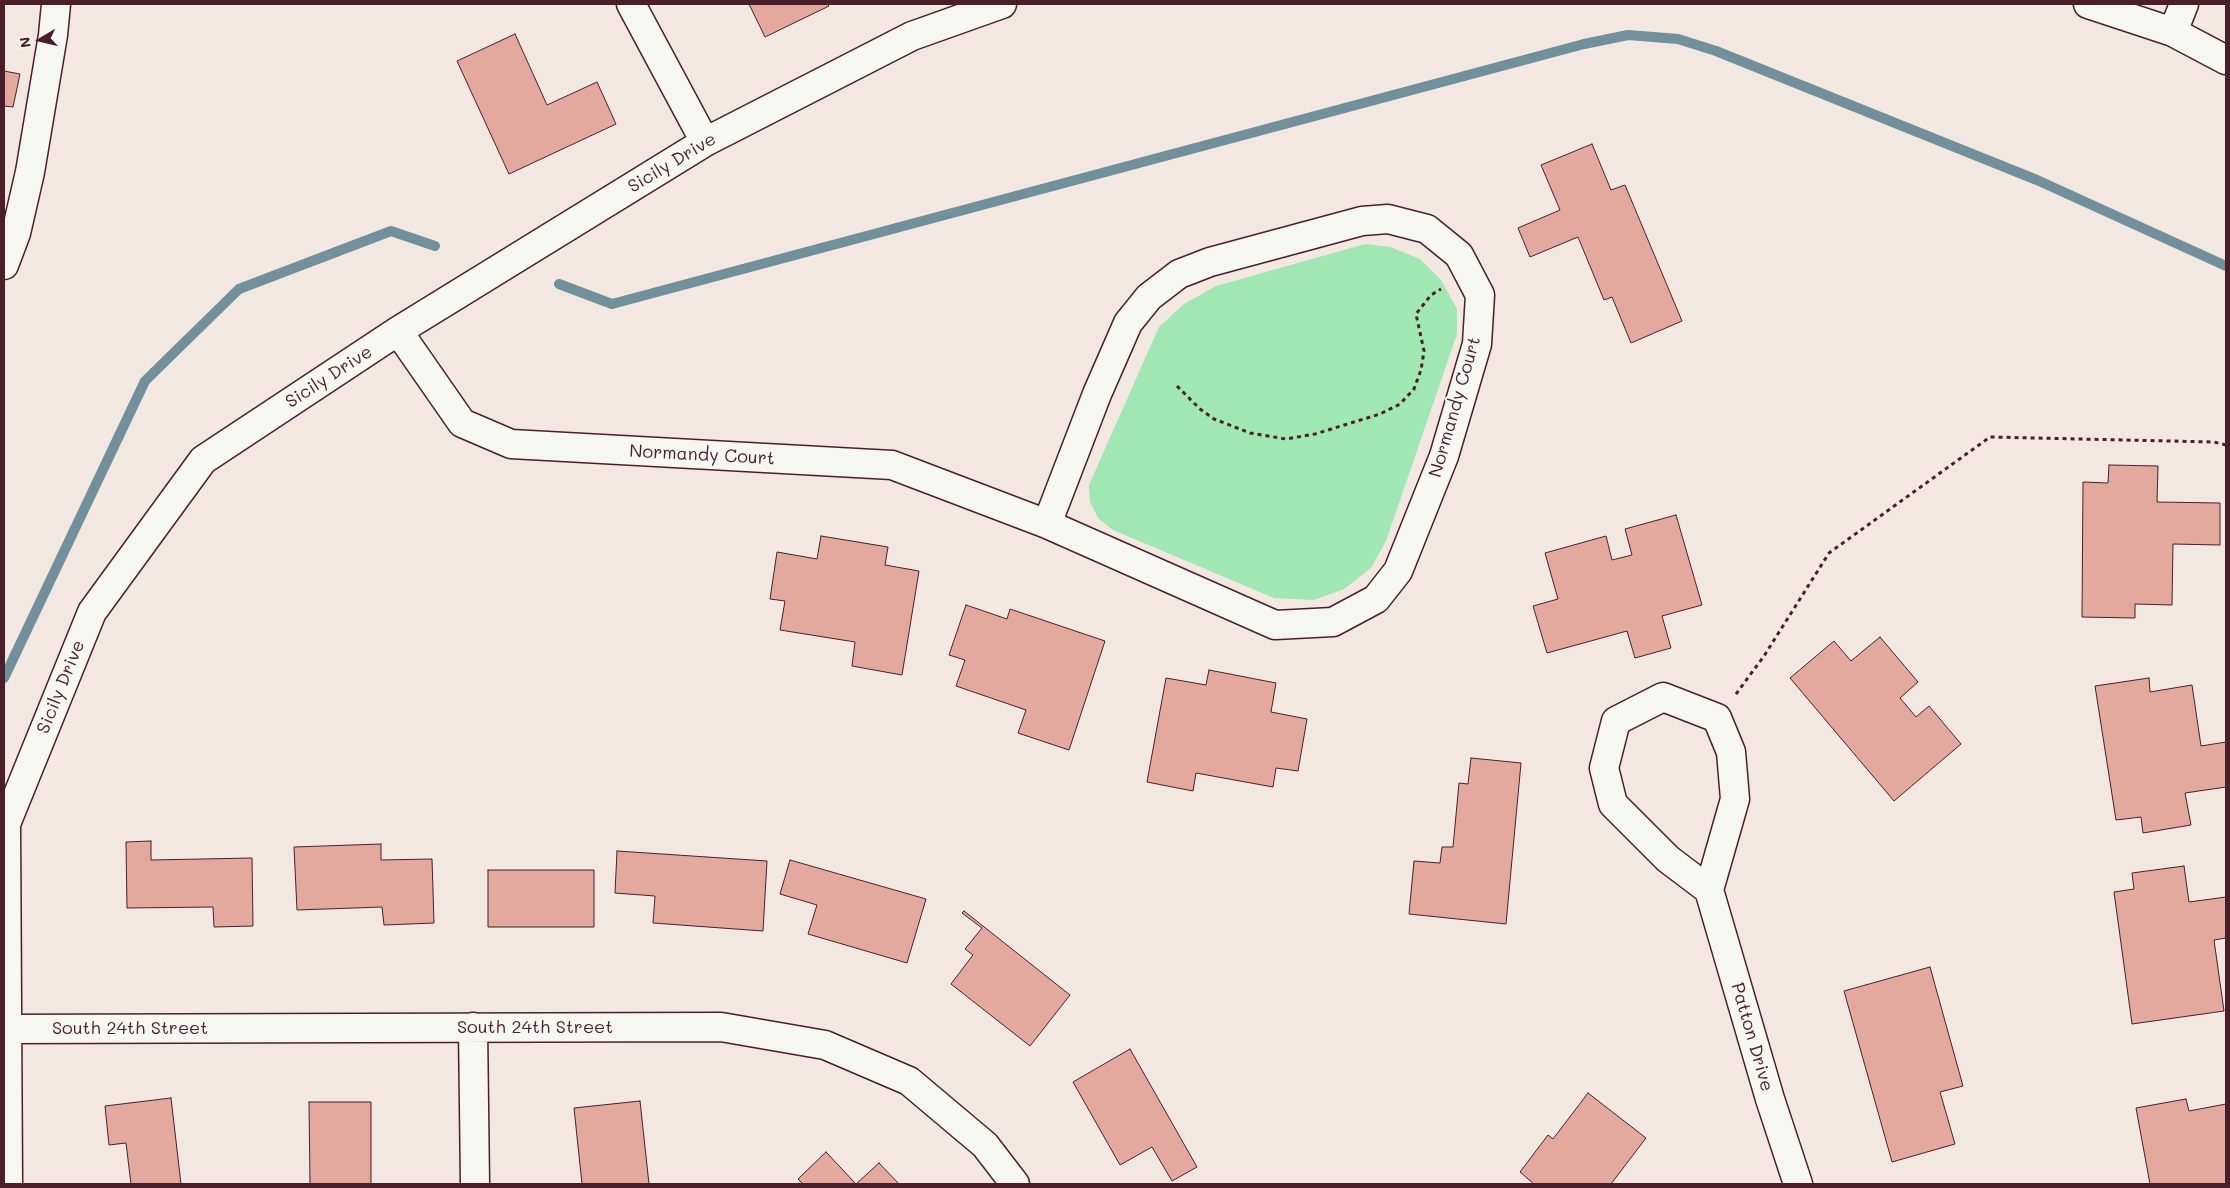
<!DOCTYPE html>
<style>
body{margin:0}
#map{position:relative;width:2230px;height:1188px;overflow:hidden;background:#f2e7e1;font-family:Mali,sans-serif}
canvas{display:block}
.frame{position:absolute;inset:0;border:5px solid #4a1f2b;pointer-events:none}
.north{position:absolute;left:15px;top:15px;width:50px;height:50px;-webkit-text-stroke:4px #f6f6f2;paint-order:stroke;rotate:261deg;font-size:14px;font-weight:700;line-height:20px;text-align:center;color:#4a1f2b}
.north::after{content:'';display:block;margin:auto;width:18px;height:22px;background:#4a1f2b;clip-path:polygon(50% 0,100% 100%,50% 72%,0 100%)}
</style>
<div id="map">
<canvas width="2230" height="1188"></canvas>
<div class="frame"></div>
<div class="north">N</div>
</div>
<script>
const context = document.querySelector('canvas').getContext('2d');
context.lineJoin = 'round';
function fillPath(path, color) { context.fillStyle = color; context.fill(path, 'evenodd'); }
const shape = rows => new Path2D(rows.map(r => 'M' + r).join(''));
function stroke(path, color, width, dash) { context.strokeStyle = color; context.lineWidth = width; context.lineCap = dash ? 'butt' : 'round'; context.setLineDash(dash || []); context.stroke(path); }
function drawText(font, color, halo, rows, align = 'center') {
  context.font = font + ' Mali,sans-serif'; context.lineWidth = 4; context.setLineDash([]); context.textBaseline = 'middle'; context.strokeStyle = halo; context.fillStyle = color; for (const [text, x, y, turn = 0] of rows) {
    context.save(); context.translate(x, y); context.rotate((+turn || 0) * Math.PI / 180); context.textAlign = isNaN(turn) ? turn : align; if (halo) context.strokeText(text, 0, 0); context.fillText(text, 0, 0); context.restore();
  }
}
const green = shape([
 [1365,244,1390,247,1420,259,1441,280,1457,309,1457,334,1386,541,1371,568,1344,589,1314,600,1274,598,1113,530,1098,518,1090,502,1089,485,1159,327,1184,304,1216,286]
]);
const stream = shape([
 [559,284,612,304,1584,44,1628,35,1678,39,1716,51,2037,180,2226,266],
 [4,678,145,381,239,289,391,231,435,246]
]);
const building = shape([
 [749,4,827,4,829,6,765,37,749,4],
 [515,34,547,105,597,82,616,124,509,174,457,61,515,34],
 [4,71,20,74,13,107,4,106,4,71],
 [1592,144,1611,190,1625,185,1682,321,1631,343,1612,297,1604,300,1578,237,1530,257,1518,228,1560,210,1541,165,1592,144],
 [2109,465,2158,466,2157,502,2220,503,2220,545,2173,544,2172,605,2135,604,2135,618,2082,617,2083,482,2108,483,2109,465],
 [1676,515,1702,605,1662,616,1671,648,1635,658,1627,631,1547,653,1533,606,1558,599,1545,553,1606,536,1612,560,1632,555,1625,529,1676,515],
 [821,536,888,547,885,565,919,571,902,675,852,666,855,642,780,630,785,601,770,599,777,552,817,559,821,536],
 [966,605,1007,619,1010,609,1105,641,1069,750,1018,733,1026,710,956,686,965,660,949,655,966,605],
 [1880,637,1918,682,1900,698,1916,717,1929,706,1961,744,1894,801,1790,678,1834,641,1851,661,1880,637],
 [1209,670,1276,683,1271,712,1307,719,1298,771,1276,768,1273,787,1196,773,1193,791,1147,782,1166,678,1206,685,1209,670],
 [2149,678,2150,692,2192,685,2201,746,2226,742,2226,787,2185,793,2191,825,2143,833,2141,817,2116,820,2095,686,2149,678],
 [1471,758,1521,763,1506,924,1409,914,1414,861,1440,863,1442,847,1453,847,1459,783,1468,784,1471,758],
 [151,841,151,860,252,858,253,926,214,927,213,907,127,908,126,842,151,841],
 [381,844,381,860,432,859,434,923,384,925,382,907,297,910,294,847,381,844],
 [617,851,767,861,763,931,653,923,655,896,615,893,617,851],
 [790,860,926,899,907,963,808,934,817,905,780,894,790,860],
 [2184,866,2189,902,2226,897,2226,938,2214,940,2224,1011,2132,1024,2114,892,2134,889,2132,873,2184,866],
 [488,870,594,870,594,927,488,927,488,870],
 [964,911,1070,995,1030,1046,951,984,973,955,965,949,982,928,962,913,964,911],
 [1930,967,1963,1086,1940,1092,1955,1144,1892,1162,1844,991,1930,967],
 [1130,1049,1197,1167,1172,1181,1152,1147,1120,1165,1073,1082,1130,1049],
 [1588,1093,1646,1138,1611,1184,1534,1184,1520,1172,1548,1135,1553,1139,1588,1093],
 [171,1098,181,1184,131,1184,126,1143,109,1145,105,1106,171,1098],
 [2186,1099,2189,1111,2226,1104,2226,1184,2150,1184,2136,1108,2186,1099],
 [640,1101,649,1184,582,1184,574,1108,640,1101],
 [309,1102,371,1102,371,1184,310,1184,309,1102],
 [826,1152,856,1184,803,1184,798,1179,826,1152],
 [879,1163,899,1184,856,1184,879,1163]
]);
const path = shape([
 [1177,386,1200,409,1214,419,1250,433,1286,439,1315,434,1380,414,1400,404,1414,389,1421,370,1424,351,1416,314,1431,295,1441,289],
 [1736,694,1764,656,1829,553,1990,437,2214,442,2226,445]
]);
const minor = shape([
 [631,4,705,142],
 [2088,4,2173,32,2226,60],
 [2173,32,2184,4],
 [398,331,462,423,511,444,892,465,1047,524,1275,625,1333,622,1376,599,1398,571,1444,456,1477,344,1480,295,1459,255,1427,229,1388,219,1362,221,1210,262,1179,274,1149,297,1128,323,1097,394,1047,524],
 [1709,890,1668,859,1613,804,1604,768,1616,721,1663,697,1717,718,1731,752,1735,799,1709,890,1770,1099,1798,1184],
 [473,1027,475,1184],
 [4,1029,721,1027,825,1045,909,1081,985,1145,1015,1184],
 [8,1184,6,824,92,612,203,460,398,331,705,142,912,36,1002,4]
]);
const tertiary = shape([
 [4,265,16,233,30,172,53,35,56,4]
]);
const streetNames = [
 ["Sicily Drive",672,163,-31],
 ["Sicily Drive",329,377,-33],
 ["Normandy Court",1455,407,-74],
 ["Normandy Court",702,455,3],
 ["Sicily Drive",61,687,-68],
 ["South 24th Street",535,1027],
 ["South 24th Street",130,1028],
 ["Patton Drive",1752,1037,74]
];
fillPath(green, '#a0e7b4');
stroke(stream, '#71909b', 10);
fillPath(building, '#e3a99f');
stroke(building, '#4a1f2b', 1);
stroke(minor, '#4a1f2b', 31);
stroke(tertiary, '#4a1f2b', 31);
stroke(path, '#4a1f2b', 3, [4, 4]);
stroke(minor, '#f6f6f2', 28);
stroke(tertiary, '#f6f6f2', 28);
drawText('18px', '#4a1f2b', '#f6f6f2', streetNames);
</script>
